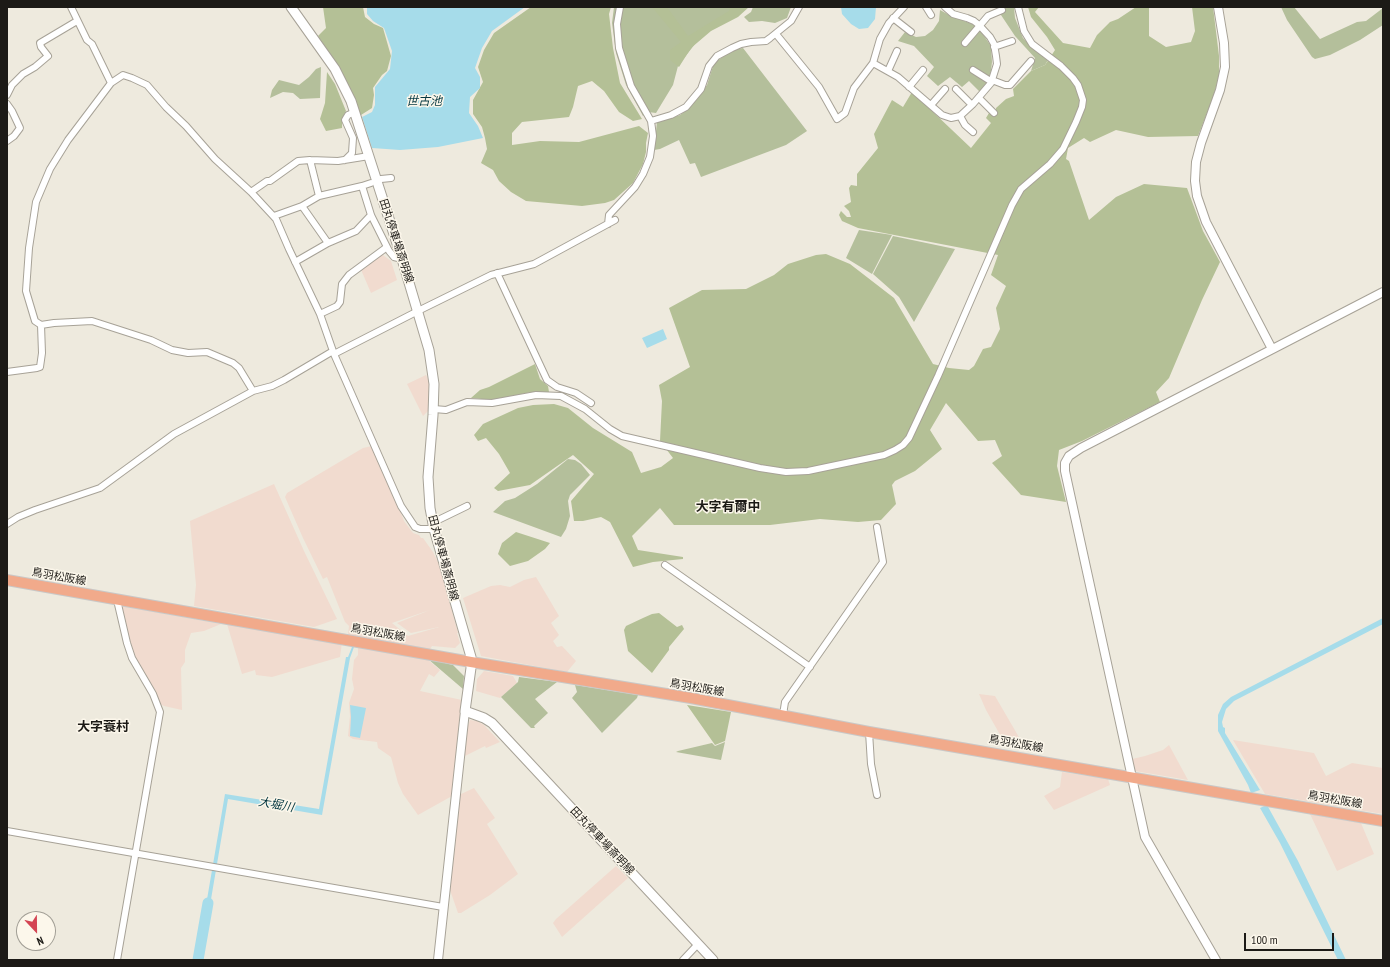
<!DOCTYPE html>
<meta charset="utf-8">
<style>
body{margin:0}
#map{position:relative;width:1390px;height:967px;overflow:hidden;background:#eeeade;font-family:"PT Sans Narrow",sans-serif}
canvas{display:block}
.frame{position:absolute;inset:0;border:8px solid #1c1a16;pointer-events:none}
.north{position:absolute;left:16px;top:911px;width:40px;height:40px;box-sizing:border-box;background:#fcf7eb;border:1px solid #a29f96;border-radius:50%;rotate:158deg;font-size:11px;font-weight:700;line-height:16px;text-align:center;color:#1c1a16}
.north::after{content:'';display:block;margin:auto;width:14px;height:18px;background:#d44453;clip-path:polygon(50% 0,100% 100%,50% 72%,0 100%)}
.scale{position:absolute;left:1244px;top:933px;width:90px;height:18px;box-sizing:border-box;border:2px solid #1c1a16;border-top:0;padding-left:5px;font-size:12px;line-height:14px;white-space:nowrap;color:#1c1a16;-webkit-text-stroke:3px #fcf7eb;paint-order:stroke}
</style>
<div id="map">
<canvas width="1390" height="967"></canvas>
<div class="frame"></div>
<div class="north">N</div>
<div class="scale">100 m</div>
</div>
<script>
const context = document.querySelector('canvas').getContext('2d');
context.lineJoin = 'round';
function fillPath(path, color) { context.fillStyle = color; context.fill(path, 'evenodd'); }
const shape = rows => new Path2D(rows.map(r => 'M' + r).join(''));
function stroke(path, color, width, dash) { context.strokeStyle = color; context.lineWidth = width; context.lineCap = dash ? 'butt' : 'round'; context.setLineDash(dash || []); context.stroke(path); }
function drawText(font, color, halo, rows, align = 'center') {
  context.font = font + ' "PT Sans Narrow","Noto Sans JP",sans-serif'; context.lineWidth = 3; context.setLineDash([]); context.textBaseline = 'middle'; context.strokeStyle = halo; context.fillStyle = color; for (const [text, x, y, turn = 0] of rows) {
    context.save(); context.translate(x, y); context.rotate((+turn || 0) * Math.PI / 180); context.textAlign = isNaN(turn) ? turn : align; if (halo) context.strokeText(text, 0, 0); context.fillText(text, 0, 0); context.restore();
  }
}
const commercial = shape([
 [380,253,391,261,397,280,371,293,359,265],
 [426,375,429,381,430,409,423,416,407,384],
 [372,446,393,492,404,521,413,533,419,535,421,538,423,538,433,552,439,564,458,633,457,633,460,643,455,648,432,646,430,649,428,649,348,635,349,626,345,622,327,577,323,579,303,538,285,497,287,493,363,448],
 [430,610,397,623,411,633,439,627,408,636,392,623],
 [274,484,304,551,337,619,314,627,194,606,196,585,190,521],
 [536,577,559,616,551,623,559,635,553,641,557,647,562,646,576,661,567,672,481,656,463,598,491,586,500,585,510,587,524,580],
 [122,606,221,624,204,631,191,633,185,650,185,662,181,668,182,710,164,706,160,704,135,658,130,646],
 [227,624,342,642,340,657,272,677,256,675,255,670,242,674],
 [358,647,427,659,440,670,434,677,429,674,420,691,462,700,452,796,418,815,403,794,398,783,391,757,378,748,377,742,353,739,348,736,350,716,349,703,354,689,352,679,354,660,358,655],
 [484,671,513,676,517,683,500,698,476,691,477,679],
 [979,694,995,696,1027,751,1007,747,986,710],
 [470,720,477,721,484,725,500,742,486,748,485,746,463,757,465,735,467,735,467,728],
 [1233,740,1314,753,1326,776,1352,763,1383,768,1383,814,1265,794],
 [1169,745,1188,780,1135,771,1132,759,1145,756,1163,750],
 [1062,772,1108,779,1110,785,1054,810,1044,796,1060,787],
 [474,788,495,818,487,824,518,874,490,895,461,913,458,913,450,890,459,795],
 [1310,814,1361,823,1374,854,1337,871],
 [616,866,628,878,562,937,553,923,556,919]
]);
const green = shape([
 [614,7,737,7,695,44,678,66,673,85,656,113,648,112,643,116,626,85,616,53,612,23],
 [753,7,791,7,787,18,775,23,762,21,749,22,744,17,751,12],
 [1000,7,1014,7,1015,18,1023,38,1035,50,1048,60,1045,65,1031,71,1035,58,1015,36,1001,15],
 [1281,7,1294,7,1320,39,1357,22,1366,21,1383,8,1383,25,1360,40,1330,55,1315,59,1312,57,1287,20],
 [940,10,951,16,960,19,974,25,982,33,991,46,992,62,991,71,987,83,980,92,969,81,962,87,950,77,938,86,927,76,934,67,914,46,898,41,905,32,916,37,925,36,933,30,939,21],
 [743,48,807,131,786,145,701,177,695,163,690,164,679,140,660,149,654,150,657,122,680,115,689,108,707,85,714,63,724,56,736,49],
 [321,67,320,98,300,99,293,93,283,92,270,98,272,90,279,80,299,85,309,77,316,69],
 [859,230,892,235,872,274,846,258],
 [893,236,955,249,914,322,899,297,873,274],
 [568,459,575,460,581,464,590,475,570,495,568,501,570,516,566,529,561,537,493,512,505,501,515,498,537,484],
 [428,659,453,665,464,676,463,689],
 [519,677,557,682,535,699,548,713,534,726,535,728,531,728,501,697,518,682],
 [575,685,638,695,637,698,602,733,572,698,577,692],
 [725,742,721,760,676,752,678,751,712,743,715,746]
]);
const forest = shape([
 [323,7,363,7,365,17,374,24,383,28,391,56,387,71,382,75,373,88,374,95,372,108,361,115,336,64,318,36,326,28],
 [531,7,611,7,609,14,613,48,620,83,642,119,633,121,619,112,604,91,592,81,578,86,573,107,569,117,522,122,512,133,512,145,540,141,579,142,639,126,648,133,646,143,646,152,643,164,633,183,614,200,605,203,582,206,526,201,511,192,499,181,493,170,481,163,487,149,485,138,482,127,473,114,473,100,483,82,478,67,484,50,494,33],
 [652,7,667,7,688,36,729,11,730,7,749,7,738,17,711,31,691,48,679,67,670,60,670,50,681,42],
 [1028,7,1039,7,1035,12,1063,43,1090,48,1097,35,1110,22,1118,19,1136,7,1149,7,1149,36,1166,47,1191,42,1195,31,1192,7,1213,7,1219,56,1219,75,1214,95,1198,136,1148,137,1116,130,1090,142,1084,138,1068,148,1066,159,1069,161,1089,220,1116,197,1144,184,1187,188,1203,231,1220,262,1202,300,1169,378,1156,392,1160,402,1082,441,1059,450,1057,466,1066,502,1021,495,992,463,1002,456,995,440,978,441,946,403,930,430,942,449,915,471,895,481,892,485,896,504,881,520,858,522,820,519,770,525,674,525,660,508,632,536,638,550,683,557,683,559,653,562,633,567,610,522,601,517,583,521,574,521,571,501,594,474,573,455,530,485,498,491,494,488,510,473,499,454,486,438,478,441,474,435,483,424,518,408,533,405,554,404,568,408,593,428,632,452,641,473,661,467,673,458,660,441,662,401,659,385,690,367,669,308,702,290,746,289,774,275,788,264,816,255,826,254,850,264,894,298,933,364,949,368,969,370,974,366,983,349,991,347,1000,329,996,308,1006,286,991,275,998,255,858,228,842,221,839,215,841,211,847,217,851,217,849,211,844,206,851,202,849,188,851,185,857,186,857,174,878,148,874,134,892,100,903,107,912,92,971,148,991,123,986,118,989,113,996,115,996,108,1006,99,1014,96,1013,89,1031,71,1045,65,1055,50,1047,37,1031,17],
 [327,72,335,84,346,111,342,119,342,128,326,131,320,119,325,103],
 [535,364,540,379,548,386,549,392,532,392,492,400,471,398,480,390,489,387],
 [516,532,550,543,545,549,528,561,510,566,498,554,502,543],
 [659,613,677,627,682,625,684,629,669,647,669,650,652,673,628,651,624,630,626,626,643,618,652,614],
 [687,705,731,712,725,741,715,745]
]);
const water = shape([
 [367,7,525,7,492,31,482,48,475,68,480,77,480,88,470,97,469,113,478,126,483,138,438,147,400,150,372,148,362,117,372,112,375,105,375,87,390,69,392,51,384,28,373,21,367,14],
 [841,7,876,7,875,19,868,28,859,29,851,24,842,14],
 [663,329,667,339,647,348,642,338],
 [1383,618,1383,624,1234,701,1226,709,1222,722,1223,727,1225,728,1225,733,1260,790,1251,793,1248,785,1218,731,1218,715,1223,704,1231,697],
 [351,645,354,645,354,647,350,658,322,815,228,799,208,917,204,917,225,794,319,809,346,657,348,657,352,647],
 [350,705,366,708,360,738,350,736,351,717],
 [1267,805,1298,861,1346,960,1338,960,1280,843,1260,808],
 [202,924,207,925,200,960,196,960]
]);
const river = shape([
 [198,960,208,903]
]);
const minor = shape([
 [71,7,87,40,92,44,111,83],
 [926,7,931,15],
 [893,18,911,32],
 [776,34,819,87,837,119,845,113,854,88,873,63,880,39,889,23,904,7],
 [965,43,988,16,1002,10],
 [994,47,1012,41],
 [873,63,898,77,942,115,951,118,960,116,973,104,991,83,997,64,996,56,994,44,990,37,979,25,974,21,967,18,953,14,945,7],
 [973,70,992,82],
 [888,71,897,51],
 [992,80,1005,85,1010,85,1031,61],
 [909,87,923,70],
 [956,89,972,105],
 [7,95,12,85,23,74,35,67,48,56,41,47,40,43,77,21],
 [979,98,994,113],
 [7,104,12,111,20,128,14,136,7,141],
 [931,105,945,89],
 [960,116,965,125,973,132],
 [651,121,671,115,686,107,701,89,709,66,717,56,732,48,741,44,751,42,766,41,770,38,791,21,799,7],
 [310,160,338,161,369,156],
 [345,160,352,153,353,138,345,120,348,115,355,112],
 [381,179,391,178],
 [362,186,371,183],
 [251,192,267,181,270,181,298,161,310,160,319,196],
 [302,206,328,243],
 [274,216,302,206,319,196,362,186,371,215,389,251,394,257,402,259],
 [608,224,609,215,635,187,643,174,650,157,653,136,651,121,631,86,619,48,617,24,620,7],
 [295,262,328,243,356,231,371,215],
 [497,273,547,380,557,387,576,393,591,403],
 [320,314,337,306,340,302,342,284,349,275,387,247],
 [41,325,54,323,92,321,151,340,172,350,188,353,207,352,233,363,239,368,253,391],
 [334,354,418,311,491,275,534,264,615,220],
 [7,372,37,368,40,367,42,353,41,325,35,321,26,291,29,248,36,202,50,169,68,140,111,83,123,75,132,78,147,85,166,107,186,126,215,159,251,192,276,219,289,249,320,314,334,354,401,506,415,527,420,529,434,529],
 [434,409,446,410,467,402,492,403,536,395,561,396,585,409,610,429,622,436,760,468,786,472,808,471,884,455,895,450,903,445,909,438,938,376,1012,205,1021,189,1050,164,1063,149,1076,122,1082,107,1083,100,1078,85,1073,78,1061,66,1032,44,1024,31,1018,7],
 [432,523,467,506],
 [7,524,18,517,35,510,100,488,174,434,253,391,272,386,284,380,333,351],
 [665,565,810,667],
 [783,715,785,702,883,562,877,527],
 [869,732,871,764,877,795],
 [7,831,443,907],
 [117,960,160,712,153,694,132,658,127,643,117,600],
 [683,960,698,944]
]);
const tertiary = shape([
 [1218,7,1224,43,1225,67,1220,90,1201,143,1196,162,1195,181,1197,196,1206,222,1272,349],
 [438,960,465,711],
 [1216,960,1145,837,1065,471,1065,463,1069,456,1081,448,1383,292]
]);
const secondary = shape([
 [291,7,335,69,351,101,402,259,429,350,434,384,433,415,428,477,430,508,434,529,471,657,471,668,465,711,484,718,492,723,713,960]
]);
const primary = shape([
 [7,580,471,662,691,698,869,732,1383,821]
]);
const streetNames = [
 ["田丸停車場斎明線",396,241,72],
 ["田丸停車場斎明線",443,558,75],
 ["鳥羽松阪線",59,577,10],
 ["鳥羽松阪線",378,633,10],
 ["鳥羽松阪線",697,688,10],
 ["鳥羽松阪線",1016,744,10],
 ["鳥羽松阪線",1335,800,10],
 ["田丸停車場斎明線",602,841,47]
];
const waterNames = [
 ["世古池",424,102],
 ["大堀川",276,805,10]
];
const quarterNames = [
 ["大字有爾中",728,507],
 ["大字蓑村",103,727]
];
fillPath(commercial, '#f1dbcf');
fillPath(green, '#b4bf9b');
fillPath(forest, '#b4c096');
fillPath(water, '#a6dcea');
stroke(river, '#a6dcea', 11);
stroke(minor, '#a7a297', 8);
stroke(tertiary, '#a7a297', 10);
stroke(secondary, '#a7a297', 11);
stroke(primary, '#c9c8c7', 12);
stroke(minor, '#fff', 6);
stroke(tertiary, '#fff', 8);
stroke(secondary, '#fff', 9);
stroke(primary, '#f1aa8b', 10);
drawText('11px', '#1c1a16', '#fcf7eb', streetNames);
drawText('italic 12px', '#053842', '#fcf7eb', waterNames);
drawText('bold 13px', '#1c1a16', '#fcf7eb', quarterNames);
</script>
